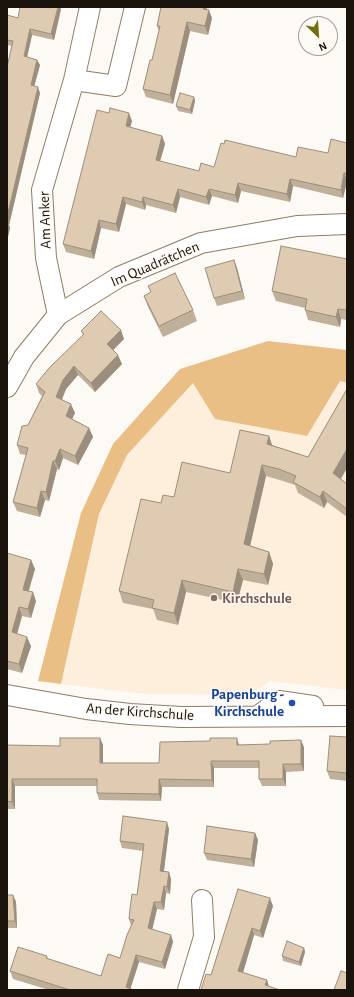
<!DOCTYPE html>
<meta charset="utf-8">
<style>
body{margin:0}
#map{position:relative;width:354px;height:997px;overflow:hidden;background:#fdf9f4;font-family:"Alegreya Sans",sans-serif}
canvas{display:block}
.frame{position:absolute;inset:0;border:8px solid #1b140c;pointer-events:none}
.north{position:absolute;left:298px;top:16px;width:40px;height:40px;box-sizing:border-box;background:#fdf9f4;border:1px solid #a39d97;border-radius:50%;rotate:155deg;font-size:11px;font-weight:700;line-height:16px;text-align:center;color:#1b140c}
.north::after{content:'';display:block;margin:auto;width:14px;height:18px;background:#736e0e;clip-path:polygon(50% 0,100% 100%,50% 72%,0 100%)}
</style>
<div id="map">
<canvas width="354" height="997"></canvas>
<div class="frame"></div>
<div class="north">N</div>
</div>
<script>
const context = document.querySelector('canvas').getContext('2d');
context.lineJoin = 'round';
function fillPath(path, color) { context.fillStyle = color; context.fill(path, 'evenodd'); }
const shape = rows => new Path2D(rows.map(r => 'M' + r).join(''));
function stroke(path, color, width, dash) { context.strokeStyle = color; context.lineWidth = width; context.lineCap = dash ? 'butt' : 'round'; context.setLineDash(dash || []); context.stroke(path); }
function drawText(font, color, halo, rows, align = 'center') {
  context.font = font + ' "Alegreya Sans",sans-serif'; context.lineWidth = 3; context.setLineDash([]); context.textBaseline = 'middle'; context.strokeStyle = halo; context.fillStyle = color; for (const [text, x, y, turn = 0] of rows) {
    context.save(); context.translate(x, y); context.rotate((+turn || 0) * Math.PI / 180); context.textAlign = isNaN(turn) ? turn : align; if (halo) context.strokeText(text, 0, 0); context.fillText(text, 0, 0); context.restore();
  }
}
const built = shape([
 [340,381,347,383,347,690,270,681,250,695,146,694,61,684,99,514,127,455,193,382,215,419]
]);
const forest = shape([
 [268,341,347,350,347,383,340,381,307,436,215,419,193,383,127,455,99,514,61,684,38,681,81,513,113,444,180,369]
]);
const minor = shape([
 [74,80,116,86,135,7],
 [58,315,46,258,42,190,74,80,90,7],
 [7,387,24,357,58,315,119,277,201,243,297,226,347,224],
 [7,695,86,709,130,714,181,717,347,716],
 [258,716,279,701,313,706],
 [188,990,204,937,202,900]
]);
const wall = shape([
 [161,7,206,7,212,18,208,35,190,31,173,104,146,97,143,89,152,60,159,31,157,26],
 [61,9,54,40,32,35,27,57,37,60,40,65,34,86,40,93,9,225,10,228,7,241,7,67,12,46,7,45,7,15,18,18],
 [194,97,195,101,192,114,178,111,176,106],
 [109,113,132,121,130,127,162,136,165,144,160,161,199,171,214,167,296,157,328,153,347,143,347,182,343,198,293,186,290,202,241,191,238,203,212,196,209,205,180,197,176,213,146,205,145,210,126,204,119,232,101,228,94,259,66,252,63,244],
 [347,259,347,320,341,319,340,327,308,320,305,310,305,308,276,301,272,291],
 [234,260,237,268,245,299,217,306,214,298],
 [148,286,193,310,197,321,163,337,148,307,144,296,151,293],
 [81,331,124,339,113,350,122,364,95,392,78,375,66,389,62,400,75,413,72,419,89,428,93,437,78,465,63,458,59,470,57,469,49,501,45,500,40,517,17,511,13,502,26,455,20,454,17,445,28,425,42,396,39,393,36,384,83,335],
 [347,389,347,468,341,479,347,484,347,517,327,502,324,508,298,493,295,485,283,481,266,476,250,546,269,552,273,564,268,585,243,580,237,603,186,592,178,625,157,620,153,609,123,603,119,591,161,503,174,497,230,473,269,436,272,445,308,457],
 [7,553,31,560,35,569,29,591,36,601,31,618,22,616,17,634,31,646,22,673,7,669],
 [347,737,347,781,330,779,327,771],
 [100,738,103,745,103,763,159,763,239,745,304,747,304,771,286,772,286,786,262,786,259,779,259,768,214,768,214,787,162,787,161,801,99,800,97,793,97,786,15,786,15,809,7,809,7,745,60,746],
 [169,829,164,871,171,879,170,894,166,893,164,910,157,909,152,929,171,935,173,942,165,969,139,962,130,989,134,990,49,990,13,979,10,971,47,956,48,959,101,976,120,958,131,926,129,919,137,895,143,851,122,848,120,841],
 [255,833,258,840,254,867,207,860,204,853],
 [238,889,273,906,263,938,254,935,243,973,267,980,269,986,201,990,211,975],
 [7,895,13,895,16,902,17,928,7,928],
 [304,948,305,952,301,966,283,961,282,956]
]);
const shadedWall = shape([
 [58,7,60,7,61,9,54,40,51,34],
 [204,7,206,7,207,11,203,9],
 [209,10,212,18,208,35,205,26],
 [187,22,190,31,173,104,170,95],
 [30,29,32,35,26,62,24,56],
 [37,60,40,65,33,91,31,85],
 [38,87,40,93,9,225,10,228,7,241,7,217],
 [194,97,195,101,192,114,190,110],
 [129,113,132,121,128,134,126,126],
 [162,136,165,144,158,168,156,160],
 [344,173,347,181,347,182,343,198,341,190],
 [290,179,293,186,290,202,287,194],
 [238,183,241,191,238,203,235,195],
 [178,189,180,197,176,213,173,205],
 [209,189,212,196,209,205,206,197],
 [123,197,126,204,119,232,116,224],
 [143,197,146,205,145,210,142,202],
 [99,220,101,228,94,259,91,251],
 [234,260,237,268,245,299,242,291],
 [338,309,341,319,340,327,336,317],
 [121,330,124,339,110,353,107,344],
 [118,355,122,364,95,392,91,383],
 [74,366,78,375,66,389,59,406,56,397,63,380],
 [71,404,75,413,69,425,66,416],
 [89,428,93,437,78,465,75,456],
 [269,436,273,448,267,444],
 [60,449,63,458,59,470,55,461],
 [347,449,347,468,337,485,333,473],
 [53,461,57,469,49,501,46,492],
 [262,465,266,476,248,555,244,544],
 [41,491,45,500,40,517,37,508],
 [323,491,327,502,324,508,320,497],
 [269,552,273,564,268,585,264,574],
 [31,560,35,569,26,598,23,590],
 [238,569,243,580,237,603,233,592],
 [182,580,186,592,178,625,174,613],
 [33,592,36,601,31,618,28,609],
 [19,607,22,616,15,641,12,632],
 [27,637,31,646,22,673,19,664],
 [100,738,103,745,103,770,100,763],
 [237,738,239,745,237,745],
 [301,740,304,747,304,771,301,764],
 [211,761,214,768,214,787,212,780],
 [283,764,286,772,286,786,283,779],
 [12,779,15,786,15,809,12,802],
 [159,779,162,787,161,801,159,794],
 [167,822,169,829,163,878,160,871],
 [255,833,258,840,254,867,251,859],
 [169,872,171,879,170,894,167,887],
 [164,886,166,893,164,910,161,902],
 [13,895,16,902,17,928,15,921],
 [270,898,273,906,263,938,260,931],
 [154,902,157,909,151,935,148,928],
 [252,928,254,935,241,979,238,971],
 [171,935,173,942,165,969,162,962],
 [304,948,305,952,301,966,299,962],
 [136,955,139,962,130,990,126,987],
 [267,980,269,988,265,985]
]);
const building = shape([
 [20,7,58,7,51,34,30,29,24,56,37,60,31,85,38,87,7,217,7,67,13,41,7,40,7,15,18,18,20,7],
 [161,7,204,7,203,9,209,10,205,26,187,22,170,95,143,89,150,60,152,60,160,26,157,26,161,7],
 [180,93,194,97,190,110,176,106,180,93],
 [110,108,129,113,126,126,162,136,156,160,199,171,201,163,214,167,221,143,224,144,225,140,296,157,298,147,328,153,331,139,347,143,347,174,344,173,341,190,290,179,287,194,238,183,235,195,209,189,206,197,178,189,173,205,143,197,142,202,123,197,116,224,99,220,91,251,63,244,97,110,109,113,110,108],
 [281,246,347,259,347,310,338,309,336,317,305,310,307,299,272,291,281,246],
 [234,260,242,291,214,298,205,268,234,260],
 [175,273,193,310,159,326,144,296,151,292,148,286,175,273],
 [101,311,121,330,107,344,118,355,91,383,74,366,63,380,56,397,71,404,66,416,89,428,75,456,60,449,55,461,53,461,46,492,41,491,37,508,13,502,28,448,17,445,22,426,28,425,45,392,36,384,49,368,84,334,81,331,101,311],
 [347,389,347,449,333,473,347,484,347,509,323,491,320,497,293,482,296,476,279,469,262,465,244,544,269,552,264,574,238,569,233,592,182,580,174,613,152,608,154,600,119,591,141,499,161,503,163,495,174,497,182,462,230,473,240,430,269,436,267,444,308,457,347,389],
 [7,553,31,560,23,590,33,592,28,609,19,607,12,632,27,637,19,664,7,661,7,553],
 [330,736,347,737,347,773,327,771,330,736],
 [60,738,100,738,100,763,159,763,160,742,210,741,210,738,237,738,237,745,270,744,270,741,301,740,301,764,283,764,283,779,259,779,259,761,211,761,212,780,159,779,159,794,97,793,97,779,12,779,12,802,7,801,7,745,60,746,60,738],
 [123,816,167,822,160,871,169,872,167,887,164,886,161,902,154,902,148,928,171,935,162,962,136,955,126,987,134,990,70,990,10,971,18,947,47,956,46,958,101,976,108,954,120,958,127,935,134,920,129,919,130,909,132,894,137,895,144,844,120,841,123,816],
 [207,826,255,833,251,859,204,853,207,826],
 [238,889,270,898,260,931,252,928,238,971,267,980,265,985,280,990,201,990,206,974,211,975,238,889],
 [7,895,13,895,15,921,7,921,7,895],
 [287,941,304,948,299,962,282,956,287,941],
 [341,971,347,973,347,990,334,990,341,971]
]);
const markers = [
 [214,598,4,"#8d6e63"],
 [292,703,4,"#1a4fb4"]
];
const streetNames = [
 ["Am Anker",45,220,-92],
 ["Im Quadrätchen",155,264,-23],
 ["An der Kirchschule",140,712,4]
];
const educationNames = [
 ["Kirchschule",222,598]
];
const transitNames = [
 ["Papenburg -",284,694],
 ["Kirchschule",284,711]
];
fillPath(built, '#feefdc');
fillPath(forest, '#eabf86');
stroke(minor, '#8f7d66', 22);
stroke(minor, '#fff', 20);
fillPath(wall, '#c0af99');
fillPath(shadedWall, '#9c8e7d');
fillPath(building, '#dfcbb2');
stroke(building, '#9c8e7d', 1);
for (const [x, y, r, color] of markers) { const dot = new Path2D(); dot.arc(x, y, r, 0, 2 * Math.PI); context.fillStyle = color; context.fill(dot); stroke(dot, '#fdf9f4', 1.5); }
drawText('15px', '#1b140c', '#fdf9f4', streetNames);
drawText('bold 15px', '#785e54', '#fdf9f4', educationNames, 'left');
drawText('bold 15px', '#164399', '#fdf9f4', transitNames, 'right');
</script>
